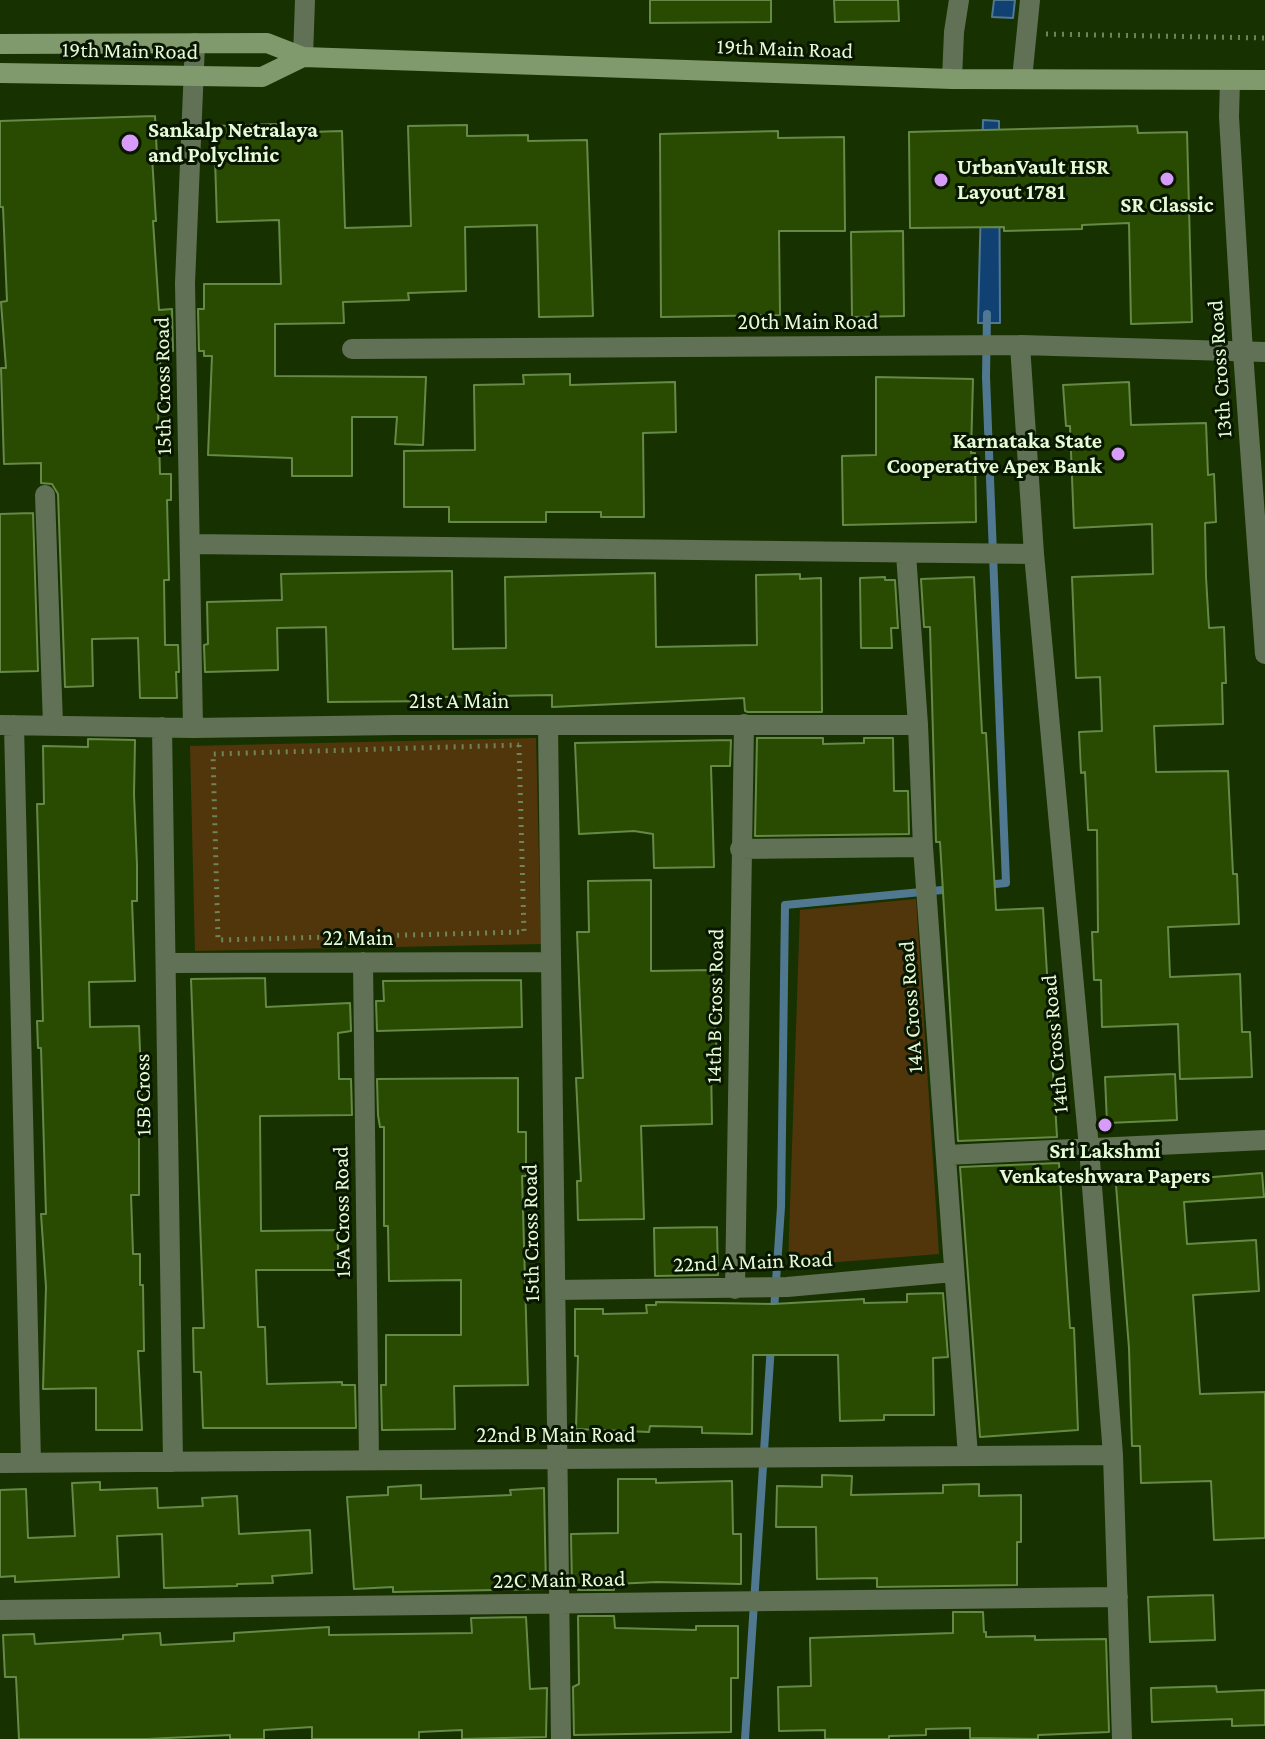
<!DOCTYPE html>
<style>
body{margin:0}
canvas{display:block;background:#183100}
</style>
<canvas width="1265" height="1739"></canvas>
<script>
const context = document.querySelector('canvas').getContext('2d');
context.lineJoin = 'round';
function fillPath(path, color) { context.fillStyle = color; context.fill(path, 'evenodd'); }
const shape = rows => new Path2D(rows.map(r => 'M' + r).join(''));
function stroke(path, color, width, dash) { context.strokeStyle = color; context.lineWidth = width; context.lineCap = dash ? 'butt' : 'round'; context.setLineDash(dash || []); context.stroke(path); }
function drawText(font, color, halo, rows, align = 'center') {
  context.font = font + ' "Crimson Pro",serif'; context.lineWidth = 6; context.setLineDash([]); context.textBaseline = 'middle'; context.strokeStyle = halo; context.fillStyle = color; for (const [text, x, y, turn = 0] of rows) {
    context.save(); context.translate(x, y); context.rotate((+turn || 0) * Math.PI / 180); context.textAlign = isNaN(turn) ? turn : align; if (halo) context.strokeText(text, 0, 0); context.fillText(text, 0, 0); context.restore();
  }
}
const green = shape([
 [536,738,541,944,195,951,190,746],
 [916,899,939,1254,788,1266,800,910]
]);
const water = shape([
 [994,0,1015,0,1013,18,992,17,994,0],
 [983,120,999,121,1000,323,978,323,983,120]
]);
const stream = shape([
 [986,885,1006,883,986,377,987,314],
 [774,1311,781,1207,785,905,953,889],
 [745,1739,771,1345]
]);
const building = shape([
 [650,0,771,0,771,22,650,23,650,0],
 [834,0,898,0,899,21,835,22,834,0],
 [155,116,157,157,152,157,156,221,153,221,159,310,172,309,173,351,160,352,161,409,158,409,160,474,171,474,171,500,167,500,169,580,164,580,165,645,178,645,179,672,176,672,177,698,140,698,138,638,92,639,93,686,65,687,58,494,52,484,41,483,41,463,4,464,1,368,6,368,1,302,7,301,3,207,0,207,0,121,155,116],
 [278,124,278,133,342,131,345,228,411,226,408,126,467,125,467,136,528,135,528,141,587,140,593,316,539,317,537,225,465,227,466,291,408,293,409,300,343,302,344,323,275,324,275,376,426,377,423,445,395,444,397,417,352,417,352,476,292,476,292,458,208,455,212,356,204,356,204,351,199,351,198,309,204,309,204,284,281,284,279,220,217,222,214,126,278,124],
 [1137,126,1138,133,1187,132,1192,322,1131,324,1129,223,1082,225,1082,229,1004,231,1004,227,910,228,909,132,1137,126],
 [778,131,778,138,844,137,845,231,779,231,780,315,661,317,660,134,778,131],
 [903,231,904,316,852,317,851,232,903,231],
 [570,374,570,385,675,382,676,432,643,433,644,517,601,517,601,512,546,512,546,522,449,522,449,507,404,507,404,451,475,450,474,385,524,384,523,375,570,374],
 [876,377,973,379,971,453,975,453,976,522,843,525,842,456,876,455,876,377],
 [1129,382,1131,425,1206,423,1208,475,1214,474,1216,522,1205,523,1206,577,1209,628,1224,627,1226,683,1222,683,1223,724,1154,726,1156,772,1228,771,1233,874,1237,874,1239,924,1168,927,1170,977,1240,974,1242,1032,1250,1032,1252,1077,1180,1079,1178,1024,1102,1027,1101,980,1094,980,1092,932,1098,932,1097,830,1088,830,1085,772,1081,773,1079,732,1102,731,1100,677,1076,678,1072,577,1153,574,1152,524,1074,528,1070,426,1066,426,1063,385,1129,382],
 [33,513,38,671,0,672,0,514,33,513],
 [452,571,453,649,506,648,505,577,655,573,656,647,757,645,756,575,800,574,800,579,821,578,822,712,748,712,745,711,744,698,552,707,552,695,441,697,441,701,328,702,326,627,277,628,278,670,205,672,204,645,208,644,207,602,282,600,281,574,452,571],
 [885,577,885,580,895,580,898,628,891,628,892,648,861,648,860,578,885,577],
 [974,577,982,733,986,733,996,910,1043,908,1057,1137,958,1141,940,842,936,842,930,627,924,627,921,579,974,577],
 [757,738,823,738,823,744,864,743,864,738,893,738,894,791,908,791,909,834,755,836,757,738],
 [88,739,135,740,134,794,137,865,137,901,132,901,135,981,89,982,90,1027,139,1026,143,1125,139,1125,139,1195,131,1195,133,1254,140,1254,140,1285,143,1285,144,1351,138,1351,142,1430,96,1430,96,1388,43,1389,46,1287,41,1214,46,1214,41,1048,38,1048,37,1021,43,1021,37,804,44,804,43,746,88,747,88,739],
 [731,740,730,766,711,766,714,867,654,868,653,834,634,831,579,834,575,743,731,740],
 [651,880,651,971,713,970,717,1064,711,1064,712,1124,641,1126,644,1219,578,1220,577,1181,581,1181,576,1078,583,1078,577,932,589,932,588,881,651,880],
 [265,978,266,1007,350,1003,351,1031,338,1033,339,1079,351,1079,352,1115,260,1116,261,1231,338,1230,338,1270,256,1270,258,1327,265,1327,267,1384,342,1382,342,1385,355,1385,356,1428,203,1428,201,1372,194,1372,193,1328,204,1328,191,979,265,978],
 [521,980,522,1027,377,1031,376,1001,384,1001,383,981,521,980],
 [1175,1074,1177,1120,1107,1123,1105,1077,1175,1074],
 [518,1078,518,1132,526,1132,526,1176,522,1176,528,1385,454,1386,455,1429,382,1430,381,1385,386,1385,386,1335,461,1335,461,1280,389,1281,388,1226,384,1226,384,1127,380,1127,378,1115,377,1079,518,1078],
 [1059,1163,1070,1328,1074,1328,1078,1430,980,1437,960,1167,1059,1163],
 [1262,1173,1264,1197,1184,1202,1187,1244,1256,1240,1259,1291,1193,1295,1200,1394,1265,1392,1265,1538,1214,1540,1211,1481,1141,1483,1140,1446,1132,1446,1129,1348,1116,1185,1262,1173],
 [717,1227,718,1275,655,1276,654,1228,717,1227],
 [943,1293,948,1357,933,1358,934,1415,884,1415,884,1420,840,1421,838,1355,753,1355,752,1434,702,1433,702,1427,650,1426,649,1432,576,1429,578,1356,575,1356,575,1309,603,1309,603,1314,647,1313,646,1305,656,1305,656,1302,773,1304,864,1299,864,1303,907,1302,907,1294,943,1293],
 [822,1475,852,1476,851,1495,943,1493,943,1485,979,1484,979,1496,1021,1495,1021,1542,1017,1542,1017,1585,877,1587,877,1578,817,1579,816,1527,776,1527,777,1486,822,1487,822,1475],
 [618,1479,656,1479,656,1483,732,1481,733,1534,741,1534,741,1584,657,1582,614,1584,614,1590,578,1590,578,1587,572,1587,571,1534,618,1533,618,1479],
 [100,1482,100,1490,157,1488,158,1508,203,1506,202,1498,237,1496,239,1534,310,1530,312,1573,272,1576,273,1583,237,1584,237,1586,164,1588,162,1534,117,1536,119,1577,15,1582,15,1576,0,1577,0,1490,26,1489,28,1538,75,1536,72,1483,100,1482],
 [421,1485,421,1499,511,1495,510,1490,544,1488,546,1589,393,1592,393,1587,354,1589,347,1497,388,1495,388,1487,421,1485],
 [1213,1595,1215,1640,1150,1642,1148,1597,1213,1595],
 [953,1612,983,1612,984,1632,986,1632,986,1637,1035,1636,1035,1640,1106,1639,1109,1732,1038,1735,1038,1739,970,1738,970,1728,926,1729,926,1735,889,1736,889,1739,825,1739,825,1730,779,1731,778,1687,811,1686,810,1638,953,1633,953,1612],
 [578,1616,614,1616,615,1628,696,1630,696,1626,738,1626,738,1678,731,1678,731,1732,574,1735,573,1687,579,1684,578,1616],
 [526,1617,530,1689,547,1688,546,1737,462,1739,462,1730,419,1732,419,1739,312,1739,312,1727,264,1730,264,1739,230,1739,230,1735,147,1739,19,1739,16,1677,5,1677,3,1635,34,1634,35,1644,123,1639,123,1635,160,1633,161,1645,234,1641,234,1633,329,1627,329,1635,472,1633,471,1618,526,1617],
 [1216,1686,1217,1692,1265,1690,1265,1725,1232,1726,1232,1719,1152,1722,1151,1688,1216,1686]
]);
const path = shape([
 [1046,34,1265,38],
 [519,745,524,932,218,940,213,754,519,745]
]);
const minor = shape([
 [952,79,954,32,959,0],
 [1022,79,1030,0],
 [1020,345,1034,554,1089,1148,1113,1455,1122,1739],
 [352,349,1020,345,1265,352],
 [45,495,53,725],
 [190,544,1034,554],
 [906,554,918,725,923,847,968,1456],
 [0,725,193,728,396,725,918,725],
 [14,725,31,1463],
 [548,725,561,1739],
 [162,727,173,1462],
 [193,728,185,283,195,43],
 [740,849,923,847],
 [363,962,369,1460],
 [166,963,551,962],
 [946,1155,1265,1140],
 [735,1289,744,724],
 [555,1290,787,1287,953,1272],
 [0,1463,1113,1455],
 [0,1610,1118,1597]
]);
const tertiary = shape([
 [303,57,305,0],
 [1230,80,1229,117,1243,352,1265,654]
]);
const secondary = shape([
 [0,44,267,43,303,57,952,79,1265,80],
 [0,73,262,77,303,57]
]);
const markers = [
 [130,143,10,"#d79bf9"],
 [1167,179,8,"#d79bf9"],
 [941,180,8,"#d79bf9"],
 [1118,454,8,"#d79bf9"],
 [1105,1125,8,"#d79bf9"]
];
const streetNames = [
 ["19th Main Road",785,49,2],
 ["19th Main Road",130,51,1],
 ["20th Main Road",808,322],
 ["13th Cross Road",1220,369,-94],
 ["15th Cross Road",163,386,-91],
 ["21st A Main",459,701],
 ["22 Main",358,938],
 ["14th B Cross Road",715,1006,-89],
 ["14A Cross Road",911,1007,-94],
 ["14th Cross Road",1055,1044,-95],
 ["15B Cross",143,1095,-91],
 ["15A Cross Road",342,1212,-91],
 ["15th Cross Road",531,1233,-91],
 ["22nd A Main Road",753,1262,-2],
 ["22nd B Main Road",556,1435],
 ["22C Main Road",559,1580,-1]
];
const poiNames = [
 ["Sankalp Netralaya",148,130],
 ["and Polyclinic",148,155],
 ["UrbanVault HSR",957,167],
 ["Layout 1781",957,192],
 ["SR Classic",1167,205,"center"],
 ["Karnataka State",1102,441,"right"],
 ["Cooperative Apex Bank",1102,466,"right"],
 ["Sri Lakshmi",1105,1151,"center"],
 ["Venkateshwara Papers",1105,1176,"center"]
];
fillPath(green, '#51360c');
fillPath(water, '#104172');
stroke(water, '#507890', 2);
stroke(stream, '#507890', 8);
fillPath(building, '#284a01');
stroke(building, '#658a48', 2);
stroke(path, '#6d8559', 5, [2, 6]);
stroke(minor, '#617156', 20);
stroke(tertiary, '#617156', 20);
stroke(secondary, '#80996d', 20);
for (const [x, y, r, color] of markers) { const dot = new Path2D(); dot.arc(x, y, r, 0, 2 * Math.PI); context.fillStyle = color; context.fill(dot); stroke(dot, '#091600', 3); }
drawText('22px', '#e5fad7', '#091600', streetNames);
drawText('bold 22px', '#e5fad7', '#091600', poiNames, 'left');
</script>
